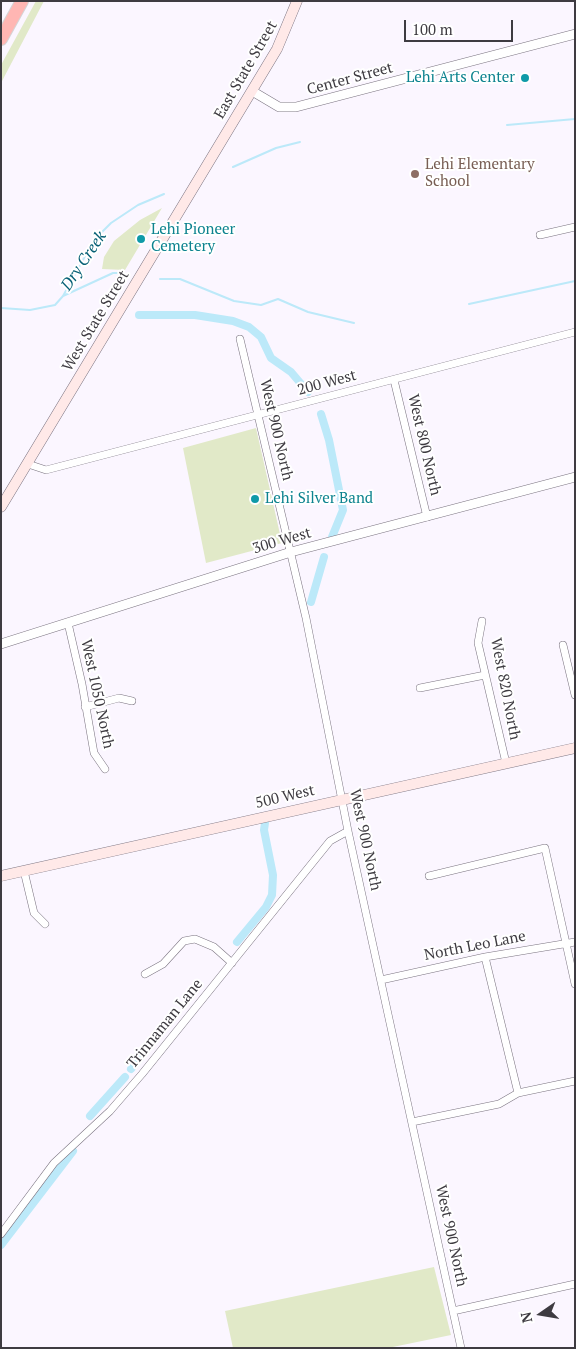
<!DOCTYPE html>
<style>
body{margin:0}
#map{position:relative;width:576px;height:1349px;overflow:hidden;background:#fbf6ff;font-family:"PT Serif",serif}
canvas{display:block}
.frame{position:absolute;inset:0;border:2px solid #3e3b41;pointer-events:none}
.north{position:absolute;left:516px;top:1289px;width:50px;height:50px;-webkit-text-stroke:4px #fff;paint-order:stroke;rotate:257deg;font-size:14px;font-weight:700;line-height:20px;text-align:center;color:#3e3b41}
.north::after{content:'';display:block;margin:auto;width:18px;height:22px;background:#3e3b41;clip-path:polygon(50% 0,100% 100%,50% 72%,0 100%)}
.scale{position:absolute;left:404px;top:20px;width:109px;height:22px;box-sizing:border-box;border:2px solid #3e3b41;border-top:0;padding-left:6px;font-size:15px;line-height:18px;white-space:nowrap;color:#3e3b41;-webkit-text-stroke:4px #fff;paint-order:stroke}
</style>
<div id="map">
<canvas width="576" height="1349"></canvas>
<div class="frame"></div>
<div class="north">N</div>
<div class="scale">100 m</div>
</div>
<script>
const context = document.querySelector('canvas').getContext('2d');
context.lineJoin = 'round';
function fillPath(path, color) { context.fillStyle = color; context.fill(path, 'evenodd'); }
const shape = rows => new Path2D(rows.map(r => 'M' + r).join(''));
function stroke(path, color, width, dash) { context.strokeStyle = color; context.lineWidth = width; context.lineCap = dash ? 'butt' : 'round'; context.setLineDash(dash || []); context.stroke(path); }
function drawText(font, color, halo, rows, align = 'center') {
  context.font = font + ' "PT Serif",serif'; context.lineWidth = 4; context.setLineDash([]); context.textBaseline = 'middle'; context.strokeStyle = halo; context.fillStyle = color; for (const [text, x, y, turn = 0] of rows) {
    context.save(); context.translate(x, y); context.rotate((+turn || 0) * Math.PI / 180); context.textAlign = isNaN(turn) ? turn : align; if (halo) context.strokeText(text, 0, 0); context.fillText(text, 0, 0); context.restore();
  }
}
const green = shape([
 [36,1,44,1,1,83,1,65],
 [162,208,125,270,102,269,104,257,114,241,140,220],
 [256,428,282,543,206,563,183,448],
 [434,1267,451,1335,388,1348,233,1348,225,1311]
]);
const stream = shape([
 [507,125,575,119],
 [233,167,276,148,300,142],
 [160,279,180,279,234,301,261,305,278,299,308,312,354,323],
 [63,296,113,273,122,273],
 [469,304,575,281],
 [1,308,30,310,55,305,63,296,94,240,111,223,138,205,164,194]
]);
const canal = shape([
 [139,315,195,315,233,321,249,327,261,337,271,358,291,372,308,392],
 [321,414,329,440,343,510,332,537],
 [311,602,324,557],
 [237,942,266,907,272,895,273,875,264,830,265,823],
 [131,1069,144,1053],
 [90,1116,125,1077],
 [1,1245,73,1151]
]);
const minor = shape([
 [540,235,575,227],
 [240,339,306,618,348,831,461,1348],
 [394,380,427,517],
 [28,464,46,470,575,332],
 [482,621,478,643,506,763],
 [68,623,82,684,94,753,105,769],
 [563,645,575,695],
 [420,688,485,675],
 [85,707,119,698,132,701],
 [24,871,34,913,45,924],
 [429,876,545,848,575,984],
 [485,957,518,1093],
 [145,974,163,964,184,941,195,939,214,947,232,963],
 [381,980,485,957,575,942],
 [412,1122,499,1104,518,1093,575,1081],
 [1,1234,54,1163,110,1111,142,1074,330,841,348,831],
 [453,1311,575,1284]
]);
const tertiary = shape([
 [252,91,279,107,296,107,575,34],
 [1,644,291,552,575,477]
]);
const secondary = shape([
 [1,507,277,49,297,1],
 [1,876,575,748]
]);
const motorway = shape([
 [1,39,22,1]
]);
const markers = [
 [525,78,5,"#0f9aa8"],
 [415,174,5,"#8d6e63"],
 [141,239,5,"#0f9aa8"],
 [255,499,5,"#0f9aa8"]
];
const streetNames = [
 ["East State Street",246,70,-60],
 ["Center Street",350,79,-15],
 ["West State Street",96,321,-59],
 ["200 West",327,383,-15],
 ["West 900 North",276,430,77],
 ["West 800 North",424,445,77],
 ["300 West",282,541,-16],
 ["West 820 North",505,689,79],
 ["West 1050 North",97,694,78],
 ["500 West",285,797,-13],
 ["West 900 North",365,840,78],
 ["North Leo Lane",475,946,-11],
 ["Trinnaman Lane",165,1024,-51],
 ["West 900 North",451,1236,78]
];
const cultureNames = [
 ["Lehi Arts Center",515,78,"right"],
 ["Lehi Pioneer",151,230],
 ["Cemetery",151,247],
 ["Lehi Silver Band",265,499]
];
const educationNames = [
 ["Lehi Elementary",425,165],
 ["School",425,182]
];
const waterNames = [
 ["Dry Creek",84,261,-56]
];
fillPath(green, '#e1e9c8');
stroke(stream, '#bce9f9', 2);
stroke(canal, '#bce9f9', 8);
stroke(minor, '#7b7481', 8);
stroke(tertiary, '#7b7481', 10);
stroke(secondary, '#7b7481', 11);
stroke(motorway, '#d5d4d5', 14);
stroke(minor, '#fff', 7);
stroke(tertiary, '#fff', 9);
stroke(secondary, '#ffe9e8', 10);
stroke(motorway, '#ffb6b3', 12);
for (const [x, y, r, color] of markers) { const dot = new Path2D(); dot.arc(x, y, r, 0, 2 * Math.PI); context.fillStyle = color; context.fill(dot); stroke(dot, '#fff', 2); }
drawText('15px', '#3e3b41', '#fff', streetNames);
drawText('15px', '#0d838f', '#fff', cultureNames, 'left');
drawText('15px', '#785e54', '#fff', educationNames, 'left');
drawText('italic 16px', '#055f75', '#fff', waterNames);
</script>
